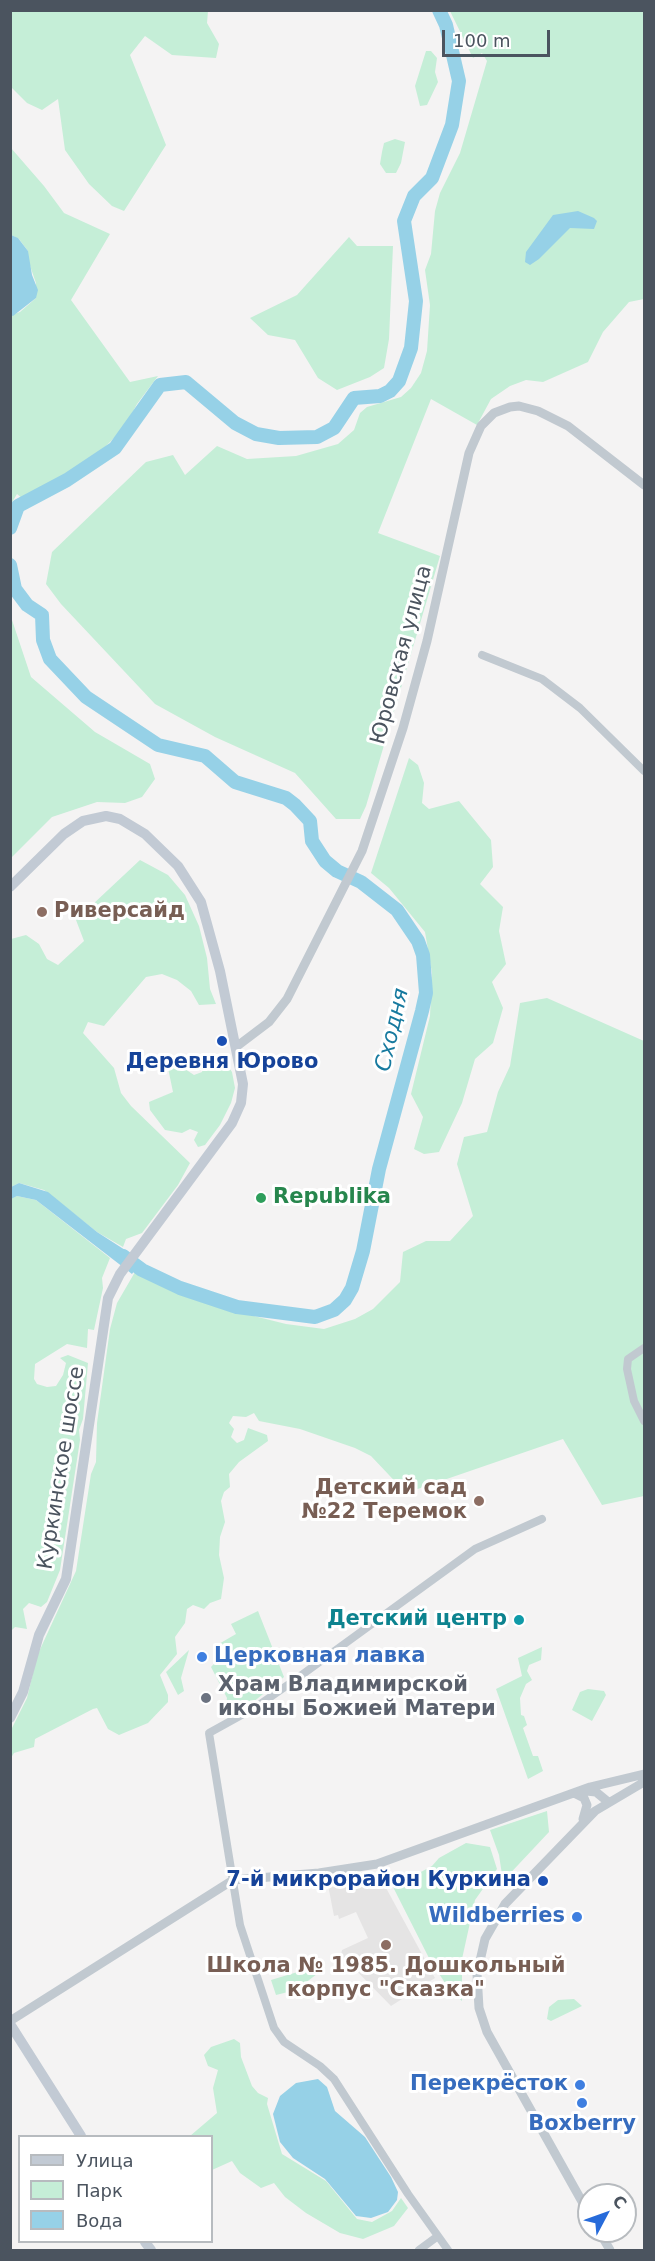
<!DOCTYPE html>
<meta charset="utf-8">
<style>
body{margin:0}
#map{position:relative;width:655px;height:2261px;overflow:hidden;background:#f4f3f3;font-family:"DejaVu Sans",sans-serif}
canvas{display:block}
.frame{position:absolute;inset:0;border:12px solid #4b545f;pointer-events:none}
.legend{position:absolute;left:18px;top:2135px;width:195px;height:108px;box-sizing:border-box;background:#fff;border:2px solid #b7bbbf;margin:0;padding:8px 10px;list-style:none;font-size:18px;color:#4b545f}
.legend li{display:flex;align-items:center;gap:12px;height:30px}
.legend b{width:30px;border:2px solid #b7bbbf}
.north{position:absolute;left:577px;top:2183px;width:60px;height:60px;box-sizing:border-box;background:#fff;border:2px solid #b7bbbf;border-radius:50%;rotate:49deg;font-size:16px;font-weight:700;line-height:24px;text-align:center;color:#4b545f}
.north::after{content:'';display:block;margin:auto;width:21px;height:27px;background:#276bda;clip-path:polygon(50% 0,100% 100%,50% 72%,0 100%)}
.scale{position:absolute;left:442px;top:30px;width:108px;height:27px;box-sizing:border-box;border:3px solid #4b545f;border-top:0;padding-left:8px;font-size:18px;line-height:21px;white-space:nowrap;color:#4b545f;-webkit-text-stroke:4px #fff;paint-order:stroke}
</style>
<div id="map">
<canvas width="655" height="2261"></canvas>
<div class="frame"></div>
<ul class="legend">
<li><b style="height:8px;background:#c2cad4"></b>Улица</li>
<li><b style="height:16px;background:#c5eed7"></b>Парк</li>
<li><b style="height:16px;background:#96d1e7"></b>Вода</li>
</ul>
<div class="north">С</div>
<div class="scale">100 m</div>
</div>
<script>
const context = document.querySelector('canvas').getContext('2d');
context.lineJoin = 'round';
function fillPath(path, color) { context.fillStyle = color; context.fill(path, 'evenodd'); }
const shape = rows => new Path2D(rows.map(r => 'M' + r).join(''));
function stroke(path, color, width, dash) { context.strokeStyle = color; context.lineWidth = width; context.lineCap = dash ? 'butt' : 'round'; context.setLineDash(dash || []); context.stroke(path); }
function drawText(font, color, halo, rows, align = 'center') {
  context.font = font + ' "DejaVu Sans",sans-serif'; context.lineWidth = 6; context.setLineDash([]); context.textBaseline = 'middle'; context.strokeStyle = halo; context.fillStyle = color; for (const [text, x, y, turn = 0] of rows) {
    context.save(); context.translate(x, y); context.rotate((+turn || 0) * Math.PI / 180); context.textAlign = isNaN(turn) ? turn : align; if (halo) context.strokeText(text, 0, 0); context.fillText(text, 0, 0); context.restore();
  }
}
const education = shape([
 [379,1875,435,1978,391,2006,341,1955,342,1950,368,1938,356,1912,339,1919,338,1915,334,1916,328,1885]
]);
const green = shape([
 [11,10,208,11,207,23,219,44,216,58,172,55,145,36,130,55,166,145,124,211,112,206,89,184,65,150,58,99,42,110,27,103,11,87],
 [450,11,644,11,644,299,629,302,603,332,588,362,543,382,526,380,510,386,491,399,477,425,431,399,378,533,440,556,366,806,360,819,336,819,295,773,215,737,155,704,61,604,46,584,52,552,146,462,173,455,185,475,217,446,247,459,296,456,338,444,354,430,360,413,367,407,401,397,411,388,421,373,427,351,430,305,425,270,431,254,435,211,440,193,460,153,487,61,482,53,473,58],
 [426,51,431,51,437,58,435,72,438,82,427,105,420,106,415,86],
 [395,139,405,142,401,163,396,173,386,173,380,164,382,152,384,143],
 [11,148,44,186,64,213,110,234,71,300,130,382,158,376,137,404,124,428,101,451,69,474,24,500,17,494,11,504,11,315,20,312,36,298,36,283,28,260,28,251,19,239,11,235],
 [349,237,357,246,393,246,389,339,384,368,370,377,337,390,318,378,295,340,268,335,250,318,297,295],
 [10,614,31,677,95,732,150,764,155,779,142,797,125,803,97,802,52,817,11,858],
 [409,758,418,765,424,783,422,803,429,809,459,801,491,840,493,867,480,884,503,907,499,931,506,964,492,982,503,1008,493,1043,475,1059,462,1103,439,1152,424,1154,414,1149,423,1117,411,1094,430,1016,432,973,425,932,389,888,371,873],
 [140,860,168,875,185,895,199,926,207,958,210,989,216,1004,199,1005,191,991,177,980,162,974,146,977,104,1026,88,1022,83,1033,114,1068,121,1093,131,1106,190,1163,178,1185,142,1233,126,1239,123,1247,97,1232,44,1190,19,1183,11,1187,11,939,26,935,39,944,47,959,58,965,84,941,76,920],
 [547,998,644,1041,644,1496,602,1505,563,1439,406,1493,371,1456,355,1448,300,1429,259,1421,254,1413,246,1417,233,1416,229,1423,234,1429,231,1437,237,1443,244,1440,248,1428,267,1435,268,1441,239,1462,229,1474,230,1487,224,1492,221,1501,225,1522,220,1537,219,1555,224,1578,221,1599,210,1603,204,1609,193,1605,187,1609,185,1623,175,1637,177,1654,160,1675,168,1695,168,1702,148,1723,119,1735,108,1729,97,1708,93,1709,35,1739,34,1747,14,1753,11,1758,11,1730,27,1698,37,1656,76,1571,91,1474,96,1462,97,1423,110,1329,117,1303,135,1272,226,1309,286,1324,324,1329,355,1319,373,1309,400,1282,403,1252,426,1241,450,1241,473,1216,457,1164,464,1137,487,1132,498,1092,510,1066,520,1003],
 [173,1061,194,1075,202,1072,204,1064,212,1061,227,1065,232,1072,235,1088,231,1103,220,1125,205,1145,198,1147,194,1140,198,1132,190,1129,182,1133,165,1130,150,1110,149,1102,173,1092,168,1068],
 [17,1196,36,1200,110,1258,102,1278,103,1288,94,1330,88,1329,87,1348,67,1344,35,1364,34,1379,37,1384,47,1387,56,1386,63,1375,66,1363,60,1358,68,1355,88,1363,83,1419,79,1430,80,1440,60,1570,47,1602,41,1607,29,1603,23,1609,27,1629,15,1627,11,1631,10,1199],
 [258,1611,284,1677,252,1703,225,1713,227,1698,211,1667,221,1656,217,1645,236,1634,231,1624],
 [542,1647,541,1660,529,1665,527,1671,532,1680,526,1684,520,1698,521,1715,524,1716,527,1725,523,1728,533,1756,538,1756,543,1771,528,1779,496,1689,522,1676,518,1658],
 [189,1650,181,1678,184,1691,178,1695,166,1672],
 [588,1689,604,1691,606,1695,592,1721,572,1710,580,1692],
 [547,1811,549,1832,503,1881,499,1855,490,1830],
 [466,1843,490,1847,497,1869,475,1900,462,1959,462,2001,449,1989,430,1960,393,1887,432,1866,439,1858],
 [314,1967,317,1974,296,1990,276,1995,271,1980],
 [574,1999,582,2006,551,2021,547,2019,549,2007,558,2000],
 [234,2039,240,2043,241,2057,252,2086,258,2093,268,2098,267,2104,282,2154,326,2181,357,2219,372,2222,392,2211,401,2198,408,2208,394,2226,363,2239,340,2233,306,2213,285,2197,274,2183,261,2188,240,2173,232,2161,212,2170,212,2136,190,2136,217,2113,213,2088,218,2070,208,2066,204,2055,211,2047]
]);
const water = shape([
 [578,211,594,218,597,221,594,229,570,228,539,259,530,265,525,262,526,252,553,215],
 [11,235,18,238,28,251,32,275,38,290,36,298,13,316,10,315],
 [19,1183,48,1192,97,1232,136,1257,139,1264,132,1274,36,1200,17,1196,11,1199,11,1187],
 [318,2079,327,2087,335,2111,365,2137,391,2177,398,2192,397,2200,388,2212,371,2218,356,2216,325,2179,293,2158,280,2142,273,2114,280,2096,296,2083]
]);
const river = shape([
 [10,528,18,506,67,480,115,448,160,385,186,382,235,423,256,434,279,438,317,437,334,428,354,398,380,396,390,391,399,381,411,348,416,301,404,221,414,196,432,178,452,125,459,81,446,25,439,10],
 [10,565,15,589,27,605,42,615,43,640,50,659,86,697,158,745,205,756,235,782,286,798,295,805,310,821,312,841,325,861,337,871,361,882,397,910,418,941,423,955,426,993,422,1011,379,1169,363,1251,352,1288,345,1300,334,1310,315,1317,237,1307,180,1288,142,1270,123,1256]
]);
const minor = shape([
 [482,655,542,679,580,708,644,771],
 [644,1348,628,1359,627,1369,634,1401,644,1421],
 [419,2250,438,2236],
 [448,2250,408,2194,334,2079,320,2066,284,2042,274,2028,240,1925,209,1733,256,1707,292,1682,475,1549,542,1519]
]);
const tertiary = shape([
 [236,1047,269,1022,287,999,362,851,403,728,427,641,469,453,481,426,494,413,510,407,519,406,538,411,568,426,644,485],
 [586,1791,596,1792,607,1801],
 [574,1793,584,1798,587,1805,583,1819],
 [10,2021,233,1880,319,1873,377,1864,590,1787,644,1774],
 [589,2214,487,2032,479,2008,477,1974,485,1939,505,1904,595,1811,644,1782],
 [599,2231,610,2250]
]);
const secondary = shape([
 [10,887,64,834,83,821,106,816,120,819,145,834,178,866,201,902,220,971,243,1084,241,1103,232,1123,120,1274,108,1298,66,1579,39,1635,23,1692,10,1718],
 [10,2024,81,2136],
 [145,2242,151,2250]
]);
const markers = [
 [42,912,6,"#8d6e63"],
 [222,1041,6,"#1a4fb4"],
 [261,1198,6,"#2e9e5b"],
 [479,1501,6,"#8d6e63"],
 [519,1620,6,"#0f9aa8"],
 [202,1657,6,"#3f7fe0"],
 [206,1698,6,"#6b7280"],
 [543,1881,6,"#1a4fb4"],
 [577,1917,6,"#3f7fe0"],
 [386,1945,6,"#8d6e63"],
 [580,2085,6,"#3f7fe0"],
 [582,2103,6,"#3f7fe0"]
];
const streetNames = [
 ["Юровская улица",402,655,-75],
 ["Куркинское шоссе",62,1468,-81]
];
const educationNames = [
 ["Риверсайд",54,912],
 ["Детский сад",467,1489,"right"],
 ["№22 Теремок",467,1513,"right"],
 ["Школа № 1985. Дошкольный",386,1967,"center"],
 ["корпус \"Сказка\"",386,1991,"center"]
];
const transitNames = [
 ["Деревня Юрово",222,1063],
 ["7-й микрорайон Куркина",531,1881,"right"]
];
const leisureNames = [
 ["Republika",273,1198]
];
const cultureNames = [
 ["Детский центр",507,1620]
];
const shopNames = [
 ["Церковная лавка",214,1657,"left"],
 ["Wildberries",565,1917],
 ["Перекрёсток",568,2085],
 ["Boxberry",582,2125,"center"]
];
const worshipNames = [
 ["Храм Владимирской",218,1686],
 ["иконы Божией Матери",218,1710]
];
const waterNames = [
 ["Сходня",393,1030,-77]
];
fillPath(education, '#e5e4e4');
fillPath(green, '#c5eed7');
fillPath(water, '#96d1e7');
stroke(river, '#96d1e7', 14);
stroke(minor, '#c1c9d0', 8);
stroke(tertiary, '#c1c9d0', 9);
stroke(secondary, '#c2cad4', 10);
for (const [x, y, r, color] of markers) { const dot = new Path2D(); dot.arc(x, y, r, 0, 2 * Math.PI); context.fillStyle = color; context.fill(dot); stroke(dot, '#fff', 2); }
drawText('21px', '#4b545f', '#fff', streetNames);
drawText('bold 21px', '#785e54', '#fff', educationNames, 'left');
drawText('bold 21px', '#164399', '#fff', transitNames);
drawText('bold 21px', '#27864d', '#fff', leisureNames, 'left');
drawText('bold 21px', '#0d838f', '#fff', cultureNames, 'right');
drawText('bold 21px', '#366cbe', '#fff', shopNames, 'right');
drawText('bold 21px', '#5b616d', '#fff', worshipNames, 'left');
drawText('italic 22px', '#177a9f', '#fff', waterNames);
</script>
